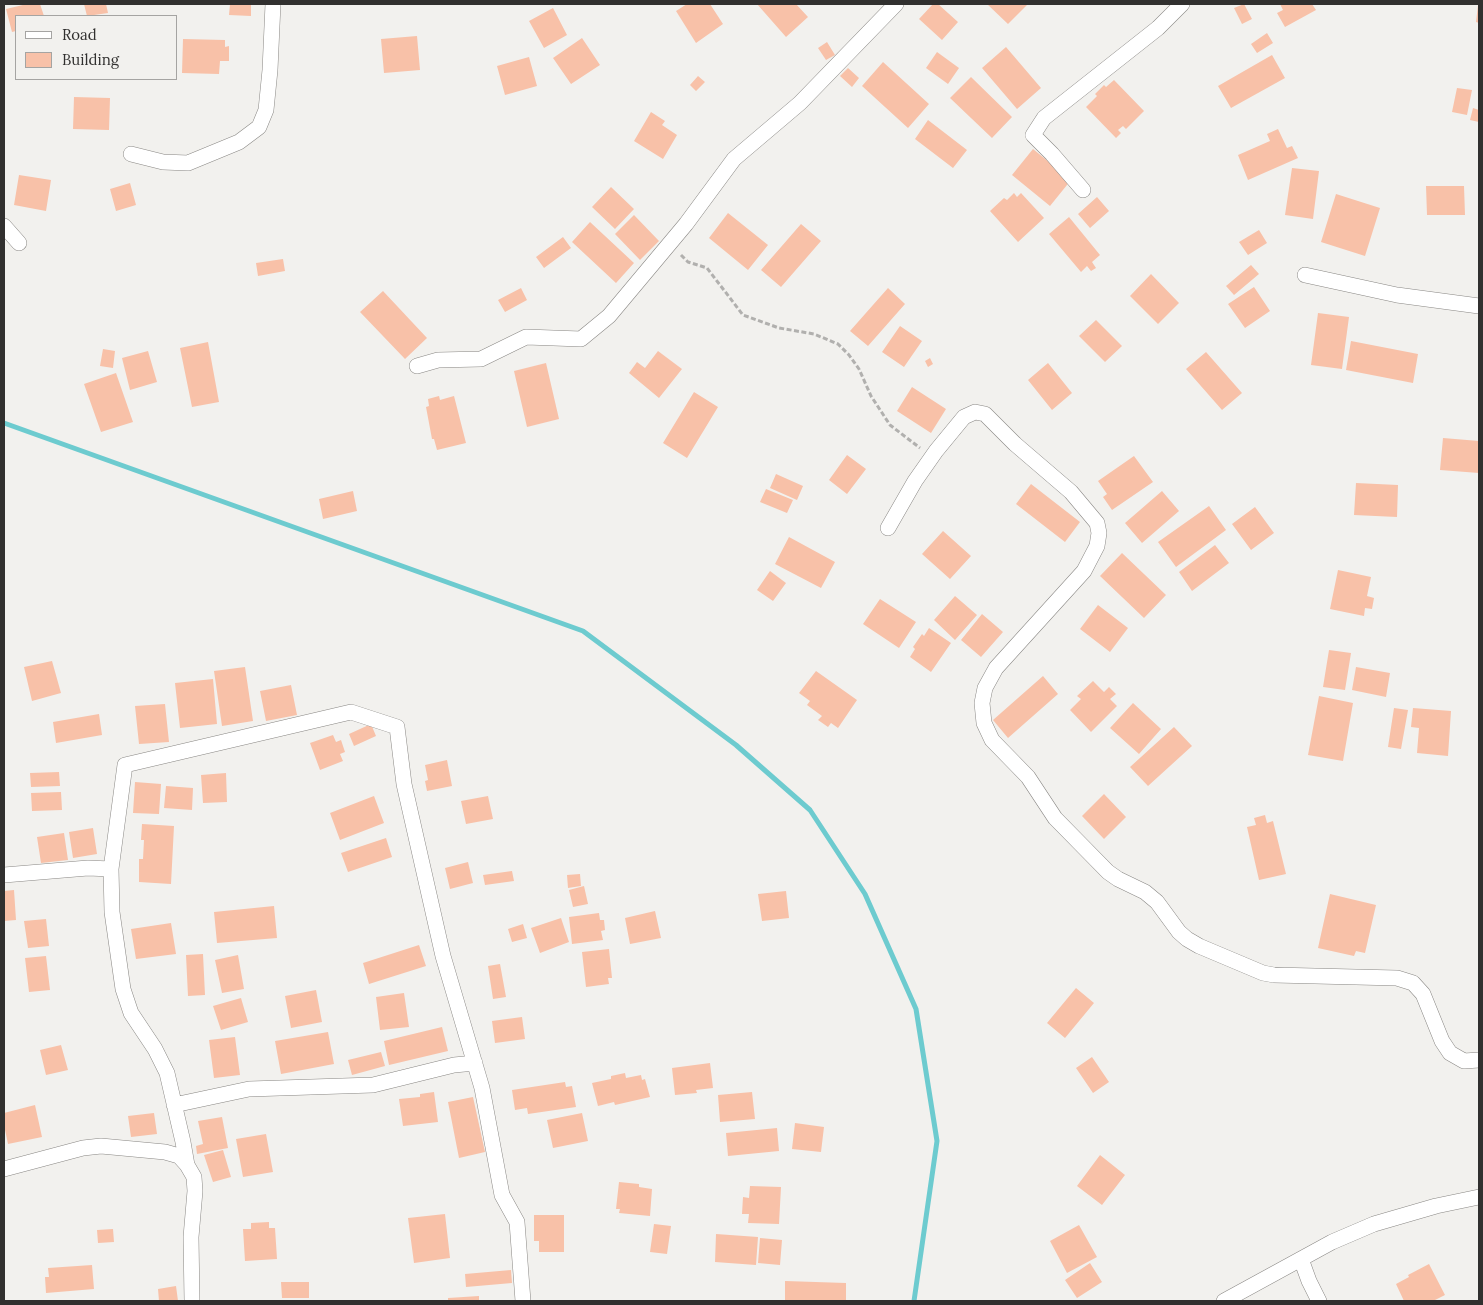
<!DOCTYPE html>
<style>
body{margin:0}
#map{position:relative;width:1483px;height:1305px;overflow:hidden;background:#f2f1ee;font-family:Lora,serif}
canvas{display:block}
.frame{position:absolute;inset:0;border:5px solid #31302f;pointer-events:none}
.legend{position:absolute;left:15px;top:15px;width:162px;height:65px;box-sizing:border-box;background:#f2f1ee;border:1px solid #a5a4a2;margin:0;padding:6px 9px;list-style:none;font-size:15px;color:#31302f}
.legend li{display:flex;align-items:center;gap:10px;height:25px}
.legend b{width:25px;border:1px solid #a5a4a2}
</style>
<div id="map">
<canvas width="1483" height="1305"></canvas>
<div class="frame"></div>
<ul class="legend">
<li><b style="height:6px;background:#fff"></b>Road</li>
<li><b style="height:14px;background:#f8c1a8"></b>Building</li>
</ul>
</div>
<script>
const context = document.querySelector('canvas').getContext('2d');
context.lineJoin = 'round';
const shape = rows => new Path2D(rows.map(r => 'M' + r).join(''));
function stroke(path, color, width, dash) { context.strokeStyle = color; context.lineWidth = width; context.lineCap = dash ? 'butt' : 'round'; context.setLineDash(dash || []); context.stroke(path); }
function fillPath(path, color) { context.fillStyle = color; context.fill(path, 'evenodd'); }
const stream = shape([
 [4,423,583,631,736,745,810,810,865,894,916,1009,937,1141,914,1301]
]);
const building = shape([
 [27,4,40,4,44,16,16,16,16,31,12,32,6,9],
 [84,4,106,4,108,13,87,16],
 [230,4,251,4,251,16,229,15],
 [687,4,710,4,723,24,696,43,676,11],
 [757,4,796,4,808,17,786,37],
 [933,4,938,4,958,22,942,40,919,19],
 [987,4,1028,4,1008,24],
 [1244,4,1252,19,1242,24,1234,8],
 [1280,4,1312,4,1316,10,1285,27,1277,13,1283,10],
 [1478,5,1479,5,1479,23,1476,22],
 [553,8,567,35,544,48,529,21],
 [1267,33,1273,43,1257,53,1251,44],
 [417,36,420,70,384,73,381,39],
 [582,38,600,65,571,84,553,58],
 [183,39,225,40,225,47,229,46,229,61,220,61,219,74,182,73],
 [827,42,835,55,826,60,818,48],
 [1006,47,1041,88,1017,109,982,68],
 [937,52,959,68,948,84,926,68],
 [1272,55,1285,78,1231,108,1218,86],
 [529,57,537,86,505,95,497,66],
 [883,62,929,104,908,128,862,86],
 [848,68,859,78,852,87,840,76],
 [698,76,705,82,696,91,690,85],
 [971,77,1012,117,992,138,950,98],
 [1114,80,1144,111,1126,129,1123,126,1118,130,1121,133,1116,138,1086,107,1097,96,1095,94,1104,85,1106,87],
 [1457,88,1472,90,1467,115,1452,112],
 [74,97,110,98,109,130,73,129],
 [1473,108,1479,110,1479,122,1470,120],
 [651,112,665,121,662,125,677,135,663,159,634,141],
 [928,120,967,150,953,168,915,139],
 [1278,129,1287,148,1292,146,1298,158,1248,180,1238,155,1270,141,1267,134],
 [1033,149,1071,180,1050,206,1012,175],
 [1292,168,1319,171,1313,219,1285,215],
 [19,175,51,180,46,211,14,205],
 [130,183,136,205,116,211,110,189],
 [1426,186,1464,186,1465,215,1427,215],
 [611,187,634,209,615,229,592,207],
 [1014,193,1017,197,1021,193,1044,218,1018,242,990,211,1004,198,1007,200],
 [1336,194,1380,208,1365,256,1321,242],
 [1097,197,1109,211,1090,228,1078,214],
 [728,213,768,245,748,270,709,238],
 [634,215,659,241,640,260,615,234],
 [1069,217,1100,255,1092,262,1096,268,1091,271,1087,266,1081,272,1049,234],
 [590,222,634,263,616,283,572,242],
 [801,224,821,241,781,287,761,270],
 [1259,230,1267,243,1248,255,1239,242],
 [563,237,571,248,544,268,536,257],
 [283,259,285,271,258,276,256,263],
 [1251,265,1259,274,1234,295,1226,286],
 [1151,274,1179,303,1158,324,1130,296],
 [1254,287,1270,311,1245,328,1228,304],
 [521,288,527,300,505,312,498,300],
 [888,288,905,304,868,346,850,331],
 [383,291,427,338,405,359,360,312],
 [1318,313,1349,317,1342,369,1311,365],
 [1096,320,1122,346,1105,362,1079,336],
 [900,326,922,341,904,367,882,352],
 [1351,341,1418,354,1413,383,1346,370],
 [208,342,219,402,192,407,180,348],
 [103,349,115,351,113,368,100,366],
 [148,351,157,382,130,390,122,358],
 [658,351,682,369,659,398,629,373,637,362,645,368],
 [1206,352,1242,393,1222,410,1186,369],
 [930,358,933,364,928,367,925,361],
 [546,363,559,419,527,427,514,371],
 [1048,363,1072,393,1052,410,1028,380],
 [116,373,133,422,101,432,84,384],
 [912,387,946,409,931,433,897,411],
 [694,392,718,407,687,458,663,443],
 [439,396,440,400,454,396,466,443,437,450,434,439,432,439,426,407,429,406,428,399],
 [1443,438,1479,441,1479,473,1440,470],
 [847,455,866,469,847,494,829,480],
 [1134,456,1153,482,1112,510,1103,497,1107,494,1098,481],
 [776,474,803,486,797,500,770,488],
 [1356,483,1398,485,1397,517,1354,515],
 [1031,484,1080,522,1065,542,1016,504],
 [766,489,793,500,787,513,760,502],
 [353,491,357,511,323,519,319,499],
 [1162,491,1179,511,1142,543,1125,523],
 [1209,506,1226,530,1176,567,1158,542],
 [1255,507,1274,533,1251,550,1232,524],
 [943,531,971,556,950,579,922,554],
 [789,537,835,562,821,588,775,564],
 [1215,545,1229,563,1192,591,1179,572],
 [1122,553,1166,595,1144,618,1100,576],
 [1338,570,1371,577,1367,596,1374,598,1372,609,1365,608,1364,616,1330,609],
 [770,571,786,583,773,601,757,590],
 [955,596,977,615,955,640,934,620],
 [880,599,916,622,899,648,863,624],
 [1098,605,1128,628,1110,652,1080,629],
 [982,614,1003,632,981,657,961,640],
 [929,628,951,643,931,672,910,657,915,649,913,647,922,634,924,636],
 [1329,650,1351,653,1345,690,1323,687],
 [52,661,61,693,32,701,24,667],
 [245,667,253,721,222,726,214,671],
 [1356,667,1390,673,1386,697,1352,690],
 [816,671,857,700,838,728,831,723,828,727,818,720,822,716,807,705,810,701,799,693],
 [1043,676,1058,694,1008,738,993,720],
 [213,679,217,724,180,728,175,683],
 [1093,681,1104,692,1109,687,1116,694,1110,699,1117,706,1091,732,1070,710,1081,699,1077,696],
 [291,685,297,715,266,721,260,691],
 [1319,696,1353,703,1343,761,1308,755],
 [1133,703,1161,729,1139,754,1110,728],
 [165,704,169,742,139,744,135,706],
 [1394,708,1408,710,1401,749,1388,747],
 [1413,708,1451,711,1448,756,1417,753,1419,728,1411,727],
 [99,714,102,735,56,743,53,722],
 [371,724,376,736,354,746,349,734],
 [1174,727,1192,746,1148,786,1130,767],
 [333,735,336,742,341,740,345,752,340,754,343,761,320,770,310,743],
 [447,760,452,786,427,791,425,781,428,780,425,765],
 [59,772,60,786,31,787,30,773],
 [226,773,227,802,203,803,201,775],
 [135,782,161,784,159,814,133,813],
 [166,786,193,788,192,810,164,808],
 [61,792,62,810,32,811,31,793],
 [1104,794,1126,817,1104,839,1082,816],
 [374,796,384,823,340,840,330,813],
 [488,796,493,819,466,824,461,801],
 [1265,815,1267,823,1273,821,1286,874,1259,880,1247,827,1256,825,1254,818],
 [142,824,174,826,171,884,139,882,139,859,143,859,144,840,141,840],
 [93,828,97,854,73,858,69,832],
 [64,833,68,860,41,863,37,837],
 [386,838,392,857,348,872,341,853],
 [468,862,473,883,450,889,445,868],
 [512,871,514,881,485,885,483,875],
 [580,874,581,886,568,888,567,875],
 [584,886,588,904,573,907,569,890],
 [14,890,16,920,4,921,4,891],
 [786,891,789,918,762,921,758,894],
 [1330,894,1376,905,1365,953,1356,951,1354,956,1318,948],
 [274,906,277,938,217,943,214,912],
 [655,911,661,938,630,944,625,918],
 [599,913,600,920,604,920,605,930,601,931,603,940,572,944,569,917],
 [561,918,569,942,540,953,531,928],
 [46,919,49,946,28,948,24,921],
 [171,923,176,954,136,959,131,929],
 [523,924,527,938,512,942,508,929],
 [419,945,426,966,369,984,363,963],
 [609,949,612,978,608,978,609,984,586,987,582,952],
 [203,954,205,995,188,996,186,955],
 [238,955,244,989,222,993,215,960],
 [46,956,50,990,29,992,25,958],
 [500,964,506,997,493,999,488,966],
 [1076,988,1094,1003,1065,1038,1047,1023],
 [316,990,322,1022,291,1028,285,996],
 [404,993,409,1027,380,1030,376,997],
 [241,998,248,1022,221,1030,213,1006],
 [522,1017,525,1039,495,1043,492,1021],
 [442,1027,448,1051,389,1065,384,1041],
 [328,1032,334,1064,281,1074,275,1041],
 [235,1037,240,1075,214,1078,209,1040],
 [61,1045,68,1070,46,1075,40,1050],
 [381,1052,385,1066,352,1075,348,1060],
 [1092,1057,1109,1082,1093,1093,1076,1068],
 [710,1063,713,1088,696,1090,697,1093,675,1095,672,1068],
 [625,1073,626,1078,641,1075,642,1080,645,1079,650,1097,615,1105,614,1102,598,1106,592,1083,611,1079,611,1076],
 [565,1082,566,1087,572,1086,576,1107,528,1114,527,1108,515,1110,512,1090],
 [434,1092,438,1122,403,1126,399,1099,420,1097,420,1094],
 [752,1092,755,1119,720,1122,718,1095],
 [473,1097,485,1152,459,1158,448,1102],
 [35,1105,42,1137,8,1144,4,1125,4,1113],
 [154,1113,157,1134,131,1137,128,1116],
 [582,1113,588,1141,553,1148,547,1120],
 [222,1117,228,1148,197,1154,196,1146,203,1144,198,1121],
 [795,1123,824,1127,821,1152,792,1149],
 [777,1128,779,1151,728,1156,726,1133],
 [266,1134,273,1172,243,1177,236,1139],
 [223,1150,231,1177,213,1182,204,1155],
 [1100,1155,1125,1175,1102,1205,1077,1186],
 [619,1182,639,1184,639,1187,652,1189,650,1216,619,1213,620,1209,616,1209],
 [750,1186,781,1187,779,1224,748,1223,749,1214,742,1214,743,1197,749,1198],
 [445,1214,450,1258,414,1263,408,1218],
 [534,1215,564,1215,564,1252,539,1252,539,1241,534,1241],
 [269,1222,269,1228,275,1228,277,1259,245,1261,243,1229,251,1229,251,1223],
 [654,1224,671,1226,667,1254,650,1252],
 [1079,1225,1097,1257,1067,1273,1050,1241],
 [113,1229,114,1242,98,1243,97,1230],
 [716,1234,758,1237,756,1265,715,1262],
 [760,1238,782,1240,780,1265,758,1263],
 [1090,1263,1102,1282,1077,1298,1065,1280],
 [1429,1264,1445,1295,1433,1301,1404,1301,1396,1284,1409,1277,1408,1275],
 [92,1265,94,1289,46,1293,45,1277,49,1277,48,1268],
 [511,1270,512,1283,466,1287,465,1274],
 [785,1281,846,1283,846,1301,785,1301],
 [281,1282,309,1282,309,1298,282,1298],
 [176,1286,178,1301,159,1301,158,1289],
 [479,1296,479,1301,448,1301,448,1298]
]);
const path = shape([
 [681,255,688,262,707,268,743,315,779,328,814,334,838,344,849,355,859,369,871,396,890,425,920,448]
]);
const minor = shape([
 [131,154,163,162,188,163,239,142,259,127,266,110,270,70,273,4],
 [1083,190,1052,154,1033,135,1044,118,1158,28,1182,4],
 [4,226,19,243],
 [1305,275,1397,295,1479,306],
 [417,366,438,360,481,359,526,337,581,339,609,316,686,224,734,159,800,103,896,4],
 [888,528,915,481,936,451,964,417,975,412,985,414,1015,444,1071,492,1097,523,1099,533,1097,546,1084,571,996,668,985,688,982,703,984,723,992,740,1028,777,1055,818,1108,872,1118,879,1145,892,1157,902,1179,932,1187,939,1199,946,1263,973,1274,975,1397,978,1413,983,1423,994,1442,1041,1450,1053,1464,1061,1479,1060],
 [4,875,88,868,111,869],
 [174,1105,249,1089,373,1085,454,1065,475,1063],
 [187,1165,183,1142,167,1073,155,1049,131,1013,123,989,112,912,111,869,125,765,351,712,397,727,404,784,443,956,482,1088,502,1195,517,1222,523,1301],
 [4,1169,83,1148,101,1146,165,1152,179,1156,187,1165,194,1177,195,1191,191,1237,192,1301],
 [1301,1259,1309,1281,1319,1301],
 [1224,1301,1332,1242,1374,1224,1436,1206,1479,1197]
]);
stroke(stream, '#6dcbcf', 5);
fillPath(building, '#f8c1a8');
stroke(minor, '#898784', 16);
stroke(path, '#b1b0ae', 3, [5, 2.5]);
stroke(minor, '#fff', 15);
</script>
